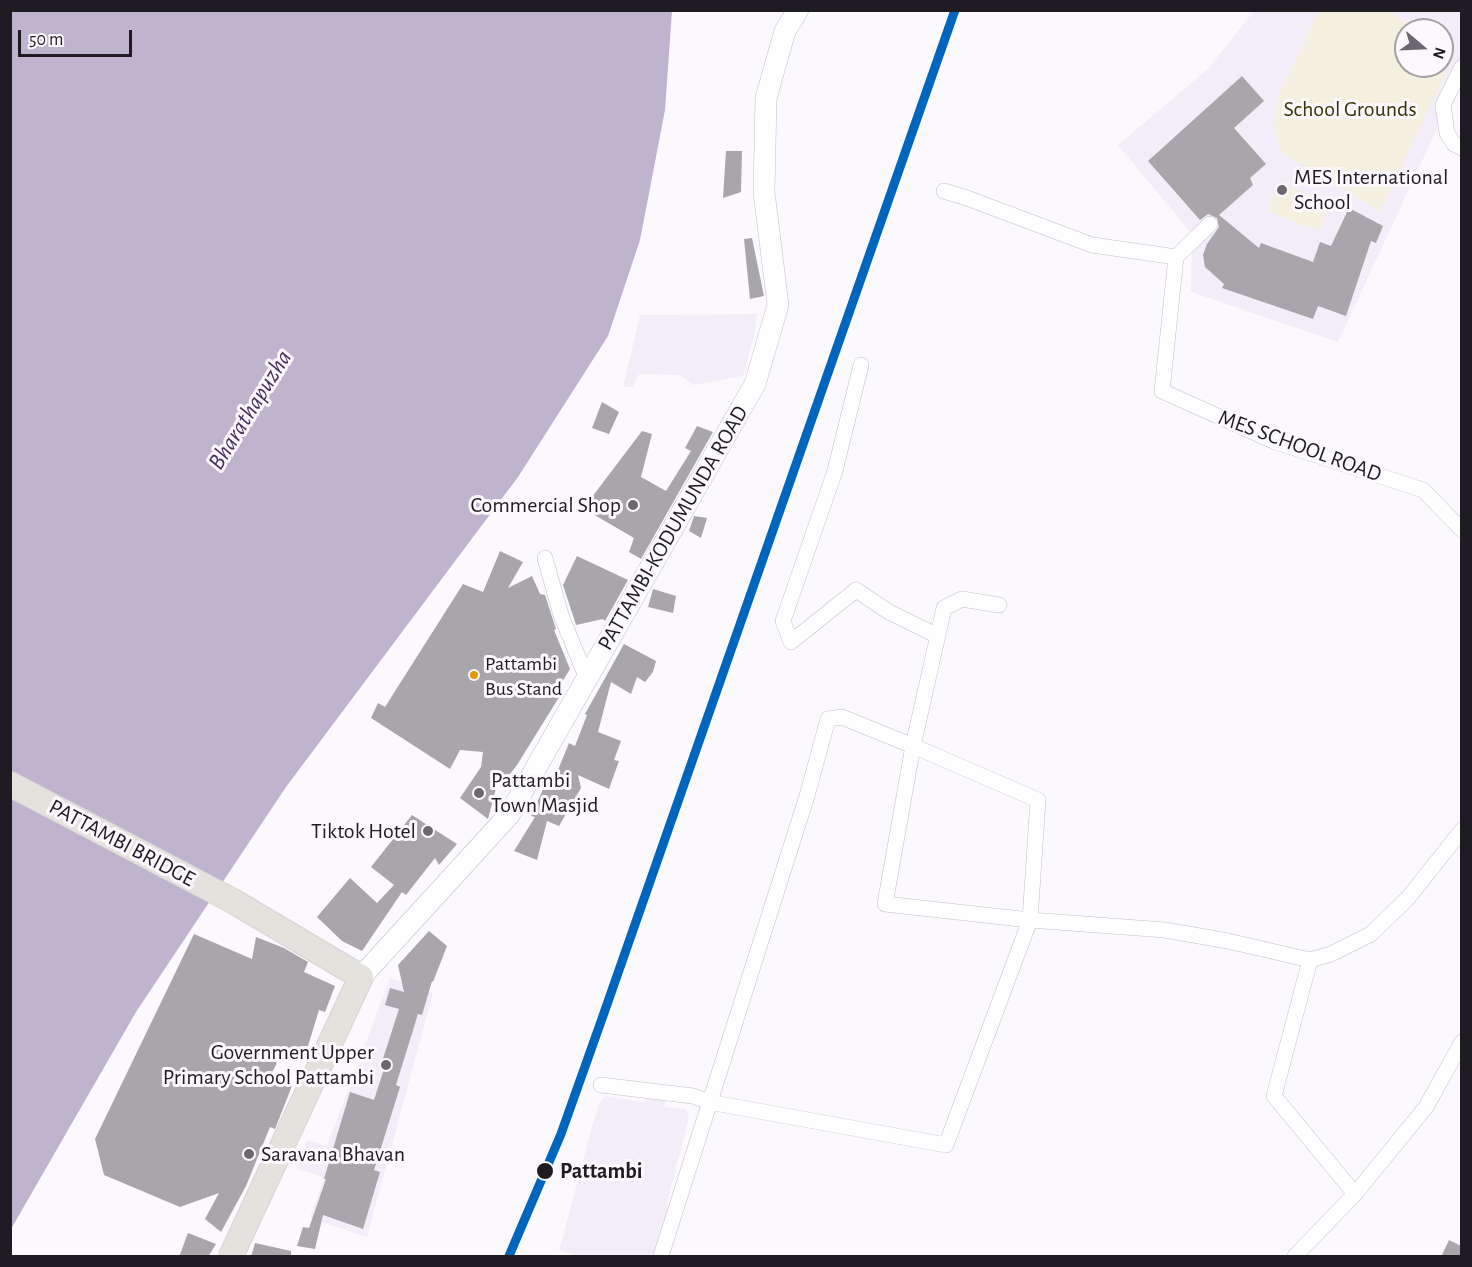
<!DOCTYPE html>
<style>
body{margin:0}
#map{position:relative;width:1472px;height:1267px;overflow:hidden;background:#fbf9fd;font-family:"Alegreya Sans",sans-serif}
canvas{display:block}
.frame{position:absolute;inset:0;border:12px solid #1e1c22;pointer-events:none}
.north{position:absolute;left:1394px;top:18px;width:60px;height:60px;box-sizing:border-box;background:#fbf8fe;border:2px solid #a3a0a6;border-radius:50%;rotate:109deg;font-size:16px;font-weight:700;line-height:24px;text-align:center;color:#1e1c22}
.north::after{content:'';display:block;margin:auto;width:21px;height:27px;background:#6b696f;clip-path:polygon(50% 0,100% 100%,50% 72%,0 100%)}
.scale{position:absolute;left:18px;top:30px;width:114px;height:27px;box-sizing:border-box;border:3px solid #1e1c22;border-top:0;padding-left:8px;font-size:18px;line-height:21px;white-space:nowrap;color:#1e1c22;-webkit-text-stroke:4px #fbf8fe;paint-order:stroke}
</style>
<div id="map">
<canvas width="1472" height="1267"></canvas>
<div class="frame"></div>
<div class="north">N</div>
<div class="scale">50 m</div>
</div>
<script>
const context = document.querySelector('canvas').getContext('2d');
context.lineJoin = 'round';
function fillPath(path, color) { context.fillStyle = color; context.fill(path, 'evenodd'); }
const shape = rows => new Path2D(rows.map(r => 'M' + r).join(''));
function stroke(path, color, width, dash) { context.strokeStyle = color; context.lineWidth = width; context.lineCap = dash ? 'butt' : 'round'; context.setLineDash(dash || []); context.stroke(path); }
function drawText(font, color, halo, rows, align = 'center') {
  context.font = font + ' "Alegreya Sans",sans-serif'; context.lineWidth = 6; context.setLineDash([]); context.textBaseline = 'middle'; context.strokeStyle = halo; context.fillStyle = color; for (const [text, x, y, turn = 0] of rows) {
    context.save(); context.translate(x, y); context.rotate((+turn || 0) * Math.PI / 180); context.textAlign = isNaN(turn) ? turn : align; if (halo) context.strokeText(text, 0, 0); context.fillText(text, 0, 0); context.restore();
  }
}
const built = shape([
 [1254,11,1461,11,1461,77,1338,342,1191,292,1192,234,1118,145,1208,69],
 [1406,30,1442,30,1442,66,1406,66],
 [757,314,754,336,743,376,693,385,680,375,639,374,633,387,623,387,640,315],
 [390,978,433,993,367,1237,310,1218,323,1181,323,1177,297,1169,307,1140,327,1146],
 [651,1095,666,1100,664,1107,685,1109,689,1117,667,1203,670,1218,658,1256,579,1256,559,1251,598,1105,605,1096,643,1102]
]);
const green = shape([
 [1319,11,1389,11,1417,30,1406,30,1406,66,1442,66,1442,47,1454,55,1380,211,1281,153,1274,129,1278,95],
 [1279,182,1330,203,1319,231,1267,211]
]);
const water = shape([
 [11,11,672,11,665,110,640,240,608,336,518,477,286,787,136,1012,11,1229]
]);
const building = shape([
 [1242,76,1264,101,1234,128,1266,164,1250,178,1253,185,1219,215,1259,248,1261,243,1313,262,1320,242,1331,246,1349,208,1383,226,1376,243,1371,241,1346,316,1318,306,1313,319,1222,288,1224,284,1205,267,1203,255,1207,244,1219,227,1217,218,1208,214,1200,220,1148,161],
 [726,151,742,151,741,192,723,198],
 [752,238,764,296,750,299,744,239],
 [602,402,619,412,609,434,592,428],
 [697,426,713,432,641,559,629,552,634,538,586,510,592,497,642,431,652,434,641,477,666,491,691,451,685,448],
 [694,516,707,518,701,538,689,531],
 [500,551,523,562,508,588,532,576,540,594,545,595,556,629,554,630,570,669,556,692,561,694,517,765,506,779,499,777,488,819,460,798,481,767,483,752,460,750,450,769,371,718,378,703,385,707,463,584,483,592],
 [577,556,628,580,605,621,603,619,576,625,563,585],
 [653,589,676,596,673,613,648,607],
 [624,644,656,661,653,672,645,682,637,677,631,694,611,682,598,732,621,741,614,760,619,761,609,789,578,775,581,788,559,826,547,821,537,860,514,851,535,817,531,816,548,778,552,780,555,769,558,770,569,743,575,746,587,715,585,714],
 [412,815,457,844,439,865,435,858,406,895,402,892,362,951,342,941,317,917,350,878,377,903,394,885,371,867],
 [429,931,447,946,433,982,432,981,422,1015,418,1014,396,1085,400,1087,374,1170,380,1172,363,1229,323,1215,315,1249,297,1246,303,1227,309,1228,326,1179,324,1179,350,1092,374,1100,384,1069,380,1068,399,1009,385,1005,390,988,404,992,398,965],
 [194,934,252,959,256,937,284,948,308,962,304,972,335,986,325,1012,319,1010,304,1059,280,1048,276,1065,269,1078,292,1086,275,1129,270,1127,246,1186,221,1232,205,1219,219,1193,180,1207,104,1175,95,1139],
 [188,1233,216,1244,208,1257,179,1257],
 [1449,1240,1461,1246,1461,1257,1441,1257],
 [255,1243,291,1251,291,1257,251,1257]
]);
const street = shape([
 [1462,67,1443,105,1447,133,1454,144,1462,148],
 [944,191,967,198,1092,245,1176,257],
 [1210,224,1176,257,1162,391,1273,441,1423,490,1462,530],
 [861,365,835,471,783,621,791,642,856,590,889,612,938,636],
 [545,558,561,615,587,679],
 [1310,960,1274,1096,1355,1194],
 [601,1085,693,1096,709,1102,946,1145,1030,920,1038,800,913,746,885,904,1030,920,1165,930,1228,941,1310,960,1331,954,1371,934,1408,898,1462,830],
 [661,1256,807,796,828,719,842,717,913,746,944,608,962,599,999,605],
 [1295,1256,1355,1194,1426,1107,1462,1042]
]);
const secondary = shape([
 [361,977,509,815,755,384,778,305,764,192,766,98,785,31,798,10]
]);
const primary = shape([
 [10,784,233,901,361,977,231,1256]
]);
const rail1 = shape([
 [509,1256,561,1134,604,1013,955,10]
]);
const markers = [
 [1282,190,6,"#6b696f"],
 [633,505,6,"#6b696f"],
 [474,675,5,"#e19803"],
 [479,793,6,"#6b696f"],
 [428,831,6,"#6b696f"],
 [386,1065,6,"#6b696f"],
 [249,1154,6,"#6b696f"],
 [545,1171,9,"#1e1c22"]
];
const busNames = [
 ["Pattambi",485,664],
 ["Bus Stand",485,689]
];
const parkNames = [
 ["School Grounds",1350,109]
];
const poiNames = [
 ["MES International",1294,177],
 ["School",1294,202],
 ["Commercial Shop",621,505,"right"],
 ["Pattambi",491,780],
 ["Town Masjid",491,805],
 ["Tiktok Hotel",416,831,"right"],
 ["Government Upper",374,1052,"right"],
 ["Primary School Pattambi",374,1077,"right"],
 ["Saravana Bhavan",261,1154]
];
const streetNames = [
 ["MES SCHOOL ROAD",1300,446,20],
 ["PATTAMBI-KODUMUNDA ROAD",673,528,-60],
 ["PATTAMBI BRIDGE",122,843,28]
];
const stopNames = [
 ["Pattambi",560,1171]
];
const waterNames = [
 ["Bharathapuzha",250,410,-58]
];
fillPath(built, '#f2edf8');
fillPath(green, '#f4f0e0');
fillPath(water, '#beb4cd');
fillPath(building, '#a8a6ab');
stroke(street, '#c1bfc3', 16);
stroke(secondary, '#c1bfc3', 22);
stroke(primary, '#d5d4d6', 26);
stroke(street, '#fefeff', 15);
stroke(secondary, '#fefeff', 21);
stroke(primary, '#e4e2dd', 24);
stroke(rail1, '#0065bd', 9);
for (const [x, y, r, color] of markers) { const dot = new Path2D(); dot.arc(x, y, r, 0, 2 * Math.PI); context.fillStyle = color; context.fill(dot); stroke(dot, '#fbf8fe', 2); }
drawText('20px', '#1e1c22', '#fbf8fe', busNames, 'left');
drawText('22px', '#3b3303', '#fbf8fe', parkNames);
drawText('22px', '#1e1c22', '#fbf8fe', poiNames, 'left');
drawText('22px', '#1e1c22', '#fbf8fe', streetNames);
drawText('bold 22px', '#1e1c22', '#fbf8fe', stopNames, 'left');
drawText('italic 24px', '#432e5c', '#fbf8fe', waterNames);
</script>
